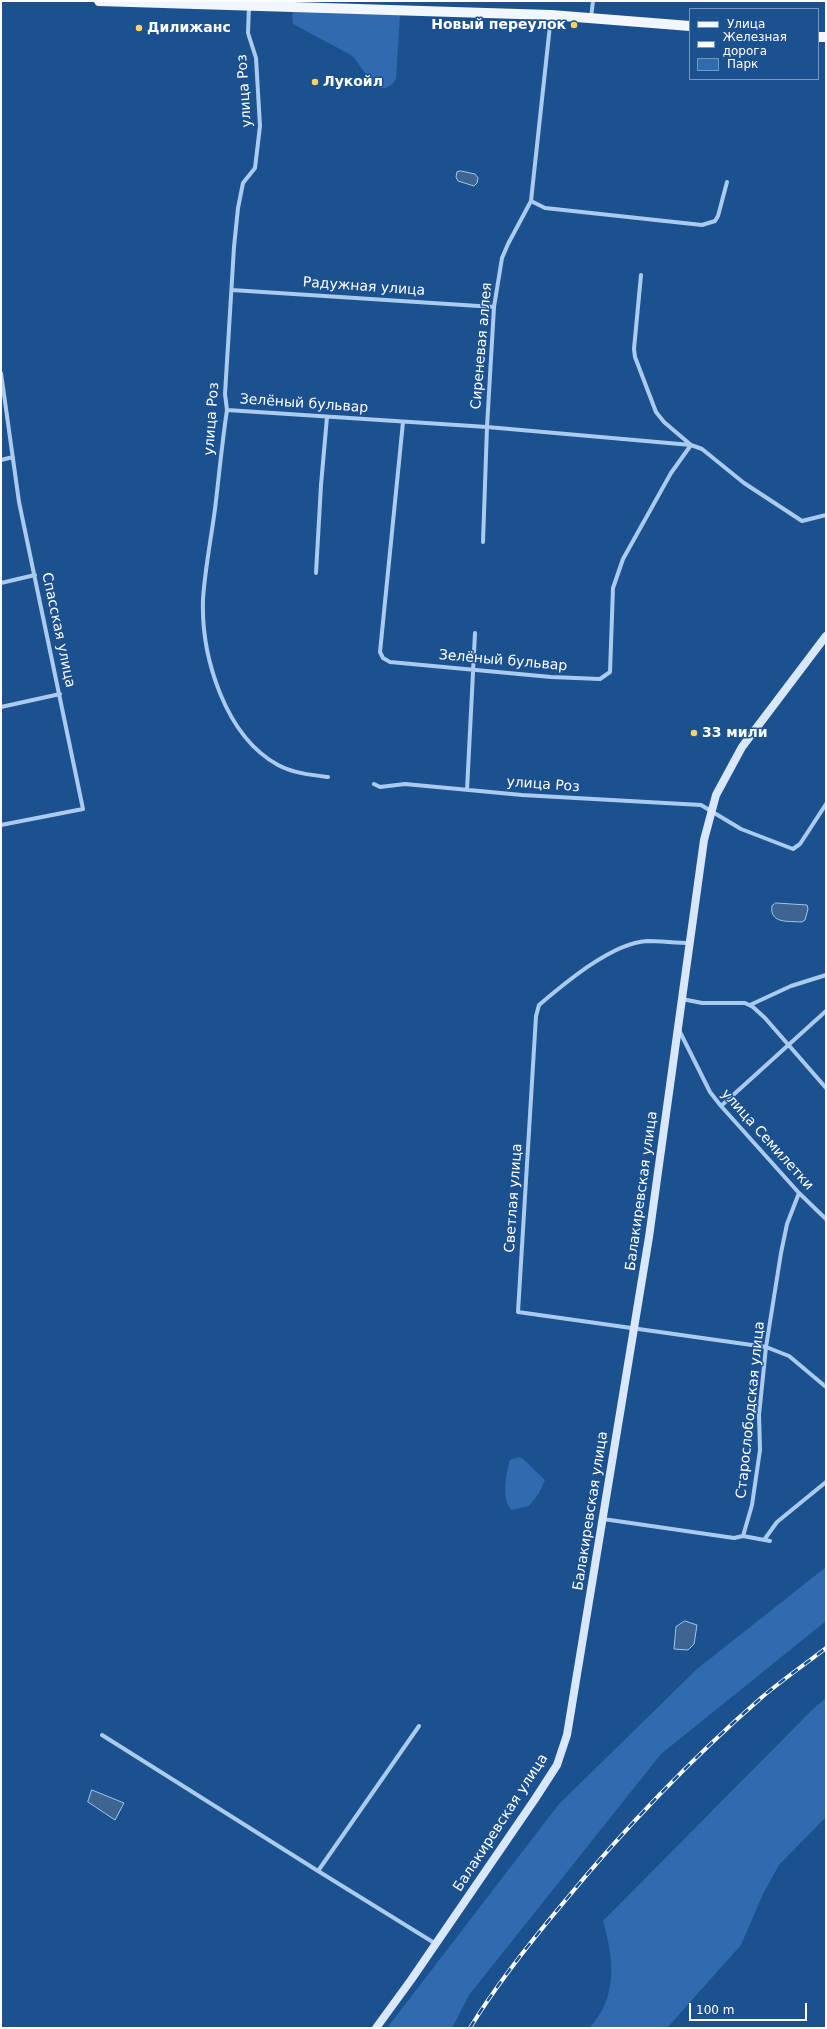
<!DOCTYPE html>
<html>
<head>
<meta charset="utf-8">
<style>
  body { margin:0 }
  #map { position:relative; width:827px; height:2029px; overflow:hidden; background:#1c5190; font-family:"DejaVu Sans",sans-serif }
  canvas { display:block }
  .frame { position:absolute; inset:0; border:2px solid #fff; pointer-events:none }
  .legend { position:absolute; left:689px; top:8px; width:130px; height:72px; box-sizing:border-box; background:#1c5190; border:1px solid #7797bc; margin:0; padding:5px 7px; list-style:none; font-size:12px; color:#fff }
  .legend li { display:flex; align-items:center; gap:8px; height:20px }
  .legend b { width:20px; border:1px solid #7797bc }
  .scale { position:absolute; left:689px; top:2003px; width:118px; height:18px; box-sizing:border-box; border:2px solid #fff; border-top:0; padding-left:5px; font-size:12px; line-height:14px; white-space:nowrap; color:#fff; -webkit-text-stroke:3px #1c5190; paint-order:stroke }
</style>
</head>
<body>
<div id="map">
<canvas width="827" height="2029"></canvas>
<div class="frame"></div>
<ul class="legend">
<li><b style="height:5px;background:#f2f7ff"></b>Улица</li>
<li><b style="height:5px;background:#fff"></b>Железная дорога</li>
<li><b style="height:11px;background:#2f6bae"></b>Парк</li>
</ul>
<div class="scale">100 m</div>
</div>
<script>
const g = document.querySelector('canvas').getContext('2d');
g.lineJoin = 'round';
function paint(path, color) { g.fillStyle = color; g.fill(path, 'evenodd'); }
function stroke(path, color, width, dash) { g.strokeStyle = color; g.lineWidth = width; g.lineCap = dash ? 'butt' : 'round'; g.setLineDash(dash || []); g.stroke(path); }
function label(font, color, halo, rows, align = 'center') {
  g.font = font + ' "DejaVu Sans",sans-serif'; g.lineWidth = 3; g.setLineDash([]); g.textBaseline = 'middle'; g.strokeStyle = halo; g.fillStyle = color; for (const [text, x, y, turn = 0] of rows) {
    g.save(); g.translate(x, y); g.rotate((+turn || 0) * Math.PI / 180); g.textAlign = isNaN(turn) ? turn : align; if (halo) g.strokeText(text, 0, 0); g.fillText(text, 0, 0); g.restore();
  }
}
const green = new Path2D(`
  M293,11L400,15L396,79C378,106 363,65 351,55L293,24L292,17Z
  M519,1457L523,1459L545,1480L539,1493L529,1506L512,1510C501,1501 506,1473 510,1460Z
  M826,1567V1621L661,1754L469,1995L452,2028H387L559,1804L697,1669Z
  M826,1698V1817L779,1865L762,1896L741,1945L667,2028H589C618,1998 614,1959 603,1921L812,1710Z`);
const water = new Path2D(`
  M461,171L475,174L478,178L477,183L474,186L458,181L456,177L457,172Z
  M776,903L807,905L808,909L805,920L802,922C789,921 769,924 772,906Z
  M685,1621L697,1625L694,1644L688,1650L674,1649L676,1627Z
  M92,1790L124,1803L115,1820L88,1802Z`);
const street = new Path2D(`
  M249,6L248,33L256,58L260,126L255,168L243,183L238,208L234,247L225,394L227,410C222,443 219,476 215,509C211,539 205,569 203,599C201,657 225,736 278,765C293,773 311,775 328,777
  M591,18L593,1
  M531,201L545,208L702,225L715,221L718,216L727,182
  M232,290L494,307
  M1,373L19,502L83,809L1,825
  M227,410L487,427L691,445L702,449L744,483L802,521L826,515
  M403,422L380,652L383,658L390,662L551,677L600,679L610,672L613,588L623,559L671,473L691,445L664,422L656,412L635,357L634,349L641,275
  M1,460L13,457
  M483,542L487,427L494,307L502,258L508,244L531,201L551,16
  M316,573L321,485L327,417
  M1,583L35,575
  M1,707L60,694
  M374,784L380,787L405,784L522,795L701,805L741,829L793,849L800,844L826,804
  M467,790L475,633
  M690,943C676,943 661,941 647,941C612,943 565,983 539,1005L536,1016L518,1312L766,1347L789,1356L826,1387
  M682,999L702,1003H745L753,1007L765,1018L826,1088
  M750,1005L791,986L826,975
  M679,1030L710,1092L721,1106L799,1193L826,1219
  M721,1106L826,1011
  M603,1519L734,1538L743,1536L770,1541
  M743,1536L752,1505L760,1450L759,1415L766,1347L781,1253L787,1224L799,1193
  M764,1540L777,1522L826,1482
  M419,1726L318,1871L436,1944
  M102,1735L318,1871`);
const secondary = new Path2D(`
  M376,2028L411,1980L535,1799L557,1765L567,1735L649,1237L704,840L716,795L742,747L826,636`);
const primary = new Path2D(`
  M99,1L551,15L690,26
  M818,37H826`);
const rail = new Path2D(`
  M470,2028C496,1985 532,1940 564,1902C624,1829 690,1760 761,1698C782,1680 804,1665 826,1648`);
const markers = [
  [574,25,4,"#fed068"],
  [139,28,4,"#fed068"],
  [315,82,4,"#fed068"],
  [694,733,4,"#fed068"]
];
const poiNames = [
  ["Новый переулок",566,25,"right"],
  ["Дилижанс",147,28],
  ["Лукойл",323,82],
  ["33 мили",702,733]
];
const streetNames = [
  ["улица Роз",245,91,-94],
  ["Радужная улица",364,287,4],
  ["Сиреневая аллея",482,346,-85],
  ["Зелёный бульвар",304,404,4],
  ["улица Роз",212,419,-86],
  ["Спасская улица",58,630,78],
  ["Зелёный бульвар",503,661,5],
  ["улица Роз",543,785,4],
  ["улица Семилетки",767,1140,48],
  ["Балакиревская улица",642,1191,-82],
  ["Светлая улица",514,1198,-86],
  ["Старослободская улица",751,1410,-84],
  ["Балакиревская улица",591,1511,-81],
  ["Балакиревская улица",501,1823,-57]
];
paint(green, '#2f6bae');
paint(water, '#3e6491');
stroke(water, '#9ec6f0', 1);
stroke(street, '#abcbee', 4);
stroke(secondary, '#d8e7fa', 8);
stroke(primary, '#f2f7ff', 10);
stroke(rail, '#fff', 4);
stroke(rail, '#1c5190', 2.5, [8]);
for (const [x, y, r, color] of markers) { const dot = new Path2D(); dot.arc(x, y, r, 0, 2 * Math.PI); g.fillStyle = color; g.fill(dot); stroke(dot, '#1c5190', 1.5); }
label('bold 14px', '#fff', '#1c5190', poiNames, 'left');
label('14px', '#fff', '#1c5190', streetNames);
</script>
</body>
</html>
